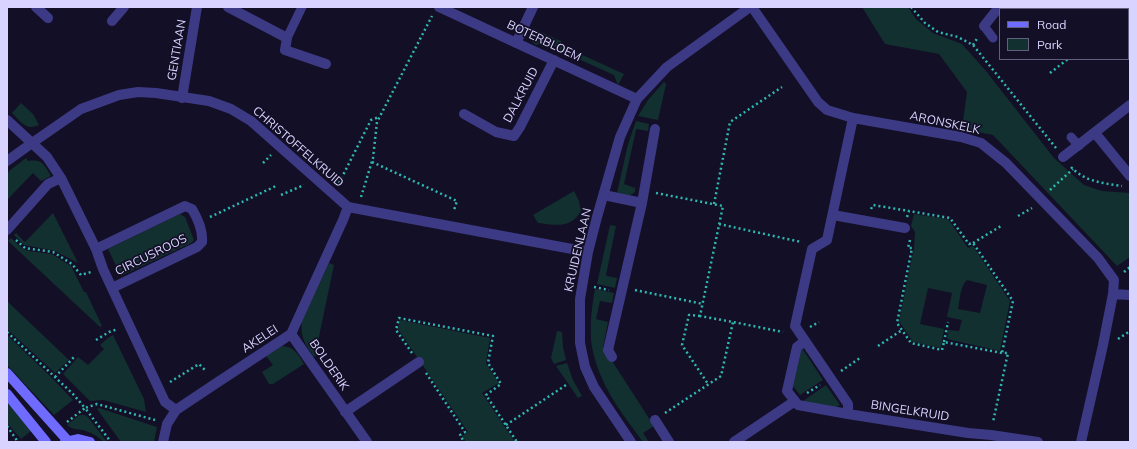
<!DOCTYPE html>
<html>
<head>
<meta charset="utf-8">
<style>
  body { margin:0 }
  #map { position:relative; width:1137px; height:449px; overflow:hidden; background:#130f26; font-family:Mulish,sans-serif }
  canvas { display:block }
  .frame { position:absolute; inset:0; border:8px solid #d9d4ff; pointer-events:none }
  .legend { position:absolute; left:999px; top:8px; width:130px; height:52px; box-sizing:border-box; background:#130f26; border:1px solid #625e7d; margin:0; padding:5px 7px; list-style:none; font-size:12px; color:#d9d4ff }
  .legend li { display:flex; align-items:center; gap:8px; height:20px }
  .legend b { width:20px; border:1px solid #625e7d }
</style>
</head>
<body>
<div id="map">
<canvas width="1137" height="449"></canvas>
<div class="frame"></div>
<ul class="legend">
<li><b style="height:5px;background:#6f6bff"></b>Road</li>
<li><b style="height:11px;background:#12302f"></b>Park</li>
</ul>
</div>
<script>
const g = document.querySelector('canvas').getContext('2d');
g.lineJoin = 'round';
function paint(path, color) { g.fillStyle = color; g.fill(path, 'evenodd'); }
function stroke(path, color, width, dash) { g.strokeStyle = color; g.lineWidth = width; g.lineCap = dash ? 'butt' : 'round'; g.setLineDash(dash || []); g.stroke(path); }
function label(font, color, halo, rows, align = 'center') {
  g.font = font + ' Mulish,sans-serif'; g.lineWidth = 3.5; g.setLineDash([]); g.textBaseline = 'middle'; g.strokeStyle = halo; g.fillStyle = color; for (const [text, x, y, turn = 0] of rows) {
    g.save(); g.translate(x, y); g.rotate((+turn || 0) * Math.PI / 180); g.textAlign = isNaN(turn) ? turn : align; if (halo) g.strokeText(text, 0, 0); g.fillText(text, 0, 0); g.restore();
  }
}
const green = new Path2D(`
  M862,7H908L916,19L933,33L962,44L986,71L1054,158L1084,185L1102,191L1130,193V257L1117,266L993,135L962,129L967,92L939,54L885,44Z
  M532,28L561,41L565,47L624,74L618,85L614,75L543,43L536,45C529,41 530,35 532,28Z
  M664,82L666,84L658,120L638,116L648,100Z
  M21,103L33,114L39,125C26,131 21,122 12,113Z
  M636,121L649,124L648,131L637,129L636,130L624,184L635,188V192L629,196L617,193L628,144Z
  M26,158L28,161C43,159 44,165 51,176L41,181L33,173L7,200V176L9,171Z
  M574,191L579,201L581,211C571,229 555,225 538,223L533,215Z
  M53,213L78,263L55,251L24,245L14,235L16,233L25,242Z
  M180,214L185,217L194,240L191,243L121,276L108,249Z
  M914,214L948,219L968,248L973,246L1010,301L1000,351L947,339L948,330L959,331L962,320L947,317L952,293L928,288L920,324L944,329L941,348L913,342L899,321L914,248L915,232L911,226ZM967,280L987,285L980,313L958,309C960,300 960,286 967,280Z
  M610,225L616,226L606,275L607,276L617,278L615,288L597,284Z
  M11,238L23,249L29,251L52,254L71,266L84,292H86L102,326L100,327L8,241Z
  M329,263L334,265L316,351L318,354L314,357C305,343 300,338 302,321Z
  M595,289L614,293L612,303L600,301L596,319L608,322L603,347L654,426L643,433L649,442H643C624,416 606,394 596,363C594,355 591,346 591,338C590,322 592,306 595,289Z
  M7,301L69,360L55,373L7,329Z
  M400,320L490,338L486,363L499,383L482,393L515,442H466L462,436L468,432L398,329Z
  M557,331L562,332L563,347L566,360L554,364L551,358Z
  M7,335L51,377L73,400L54,415L7,365Z
  M113,335L144,399L146,412L103,400L90,401L63,374L78,357L88,365L104,349L100,345L108,338Z
  M282,346C295,347 298,354 304,364L273,384H269L262,372L273,365L266,356Z
  M802,348L823,380L800,395L793,386Z
  M567,363L573,380L582,396L578,398L556,366Z
  M826,385L840,405L835,408L803,401Z
  M7,402L31,431L21,439L7,423Z
  M99,408L157,427L154,442H121L97,409Z
  M81,415H85L88,417L107,442H104C97,436 91,432 82,430C76,429 71,429 67,425L78,416Z`);
const path = new Path2D(`
  M911,7L925,23L938,32L958,37L973,45L1056,148
  M1103,7L1104,9
  M1113,9L1115,7
  M1128,39L1130,42
  M973,45L978,37
  M1050,73L1068,59
  M372,162L457,201L454,210
  M263,163L271,155
  M1071,167C1085,182 1103,183 1122,186
  M339,183L371,120L379,117
  M1050,190L1073,169
  M656,193L723,206L700,316L733,322L783,332
  M281,195L304,185
  M361,197L373,158L377,122L432,16
  M714,204L730,122L782,87
  M871,209L873,205L909,211
  M1018,216L1032,208
  M210,217L276,186
  M907,217L909,211L950,218L969,244L973,243L1013,301L1002,353
  M719,224L801,242
  M16,240L25,248L53,252L72,264L81,275L91,272
  M910,240L908,248H912L897,323L911,343L942,350L944,342L1002,353H1008L993,422
  M973,243L1001,226
  M1124,272L1130,267
  M594,287L609,290
  M635,290L703,304
  M700,316L689,315L682,345L708,384
  M810,327L819,322
  M7,332L73,394L85,408L97,404L155,420
  M1118,339L1130,331
  M96,340L109,332L118,329
  M944,342L948,322
  M878,346L902,330
  M412,353L396,330L399,318L493,336L488,363L501,384L486,395L517,442
  M841,371L860,358
  M426,373L465,432L460,435L464,442
  M55,377L75,356
  M170,382L199,364L205,370
  M807,393L820,385
  M665,413L721,376L733,322
  M67,422L85,408L111,442
  M506,425L566,385
  M7,426L18,442`);
const service = new Path2D(`
  M984,26L993,38
  M287,38L302,7
  M1071,137L1079,146`);
const minor = new Path2D(`
  M36,7L48,18
  M228,7L287,38L285,50L326,64
  M439,7L637,99
  M752,7L818,102L827,110L853,118L961,137L981,143L1006,163L1098,258L1114,280L1113,294L1103,345L1081,442
  M112,21L124,7
  M984,26L999,7
  M516,43L533,7
  M182,98L197,7
  M464,114L496,132L514,136L520,127L554,60
  M853,118L827,240L812,249L795,326L848,404V414L968,433L991,435L1038,442
  M7,120L47,157L61,178L96,249L103,269L165,402L176,410
  M1095,133L1130,176
  M1063,157L1130,105
  M604,195L642,203
  M833,215L905,228
  M7,230L48,184L61,178
  M96,249L185,206L192,209C198,219 203,230 202,242L197,247L112,288
  M1113,294L1130,295
  M291,334L367,442
  M805,341L797,347L787,391L798,405L848,414
  M612,357L608,350L642,203L655,129
  M345,412L419,362
  M655,420L669,442
  M163,442L167,424L176,410L215,384L291,334L343,220L348,207
  M734,442L795,401`);
const tertiary = new Path2D(`
  M7,161L32,143L81,109L119,95L138,92L156,93L209,101L231,109L251,121L348,207L588,252
  M631,442L594,387L585,367L580,343V299L588,252L597,217L620,137L637,99L667,67L750,7`);
const secondary = new Path2D(`
  M7,373L68,441
  M7,394L46,442
  M65,442L78,439L90,442`);
const streetNames = [
  ["BOTERBLOEM",544,41,25],
  ["GENTIAAN",177,50,-80],
  ["DALKRUID",521,95,-62],
  ["ARONSKELK",945,123,12],
  ["CHRISTOFFELKRUID",298,147,41],
  ["KRUIDENLAAN",578,250,-77],
  ["CIRCUSROOS",151,255,-26],
  ["AKELEI",260,339,-33],
  ["BOLDERIK",329,365,55],
  ["BINGELKRUID",910,411,9]
];
paint(green, '#12302f');
stroke(path, '#2fb8b0', 2.5, [2, 3]);
stroke(service, '#3d3a85', 9);
stroke(minor, '#3d3a85', 10);
stroke(tertiary, '#3d3a85', 10);
stroke(secondary, '#6f6bff', 10);
label('12px', '#d9d4ff', '#130f26', streetNames);
</script>
</body>
</html>
